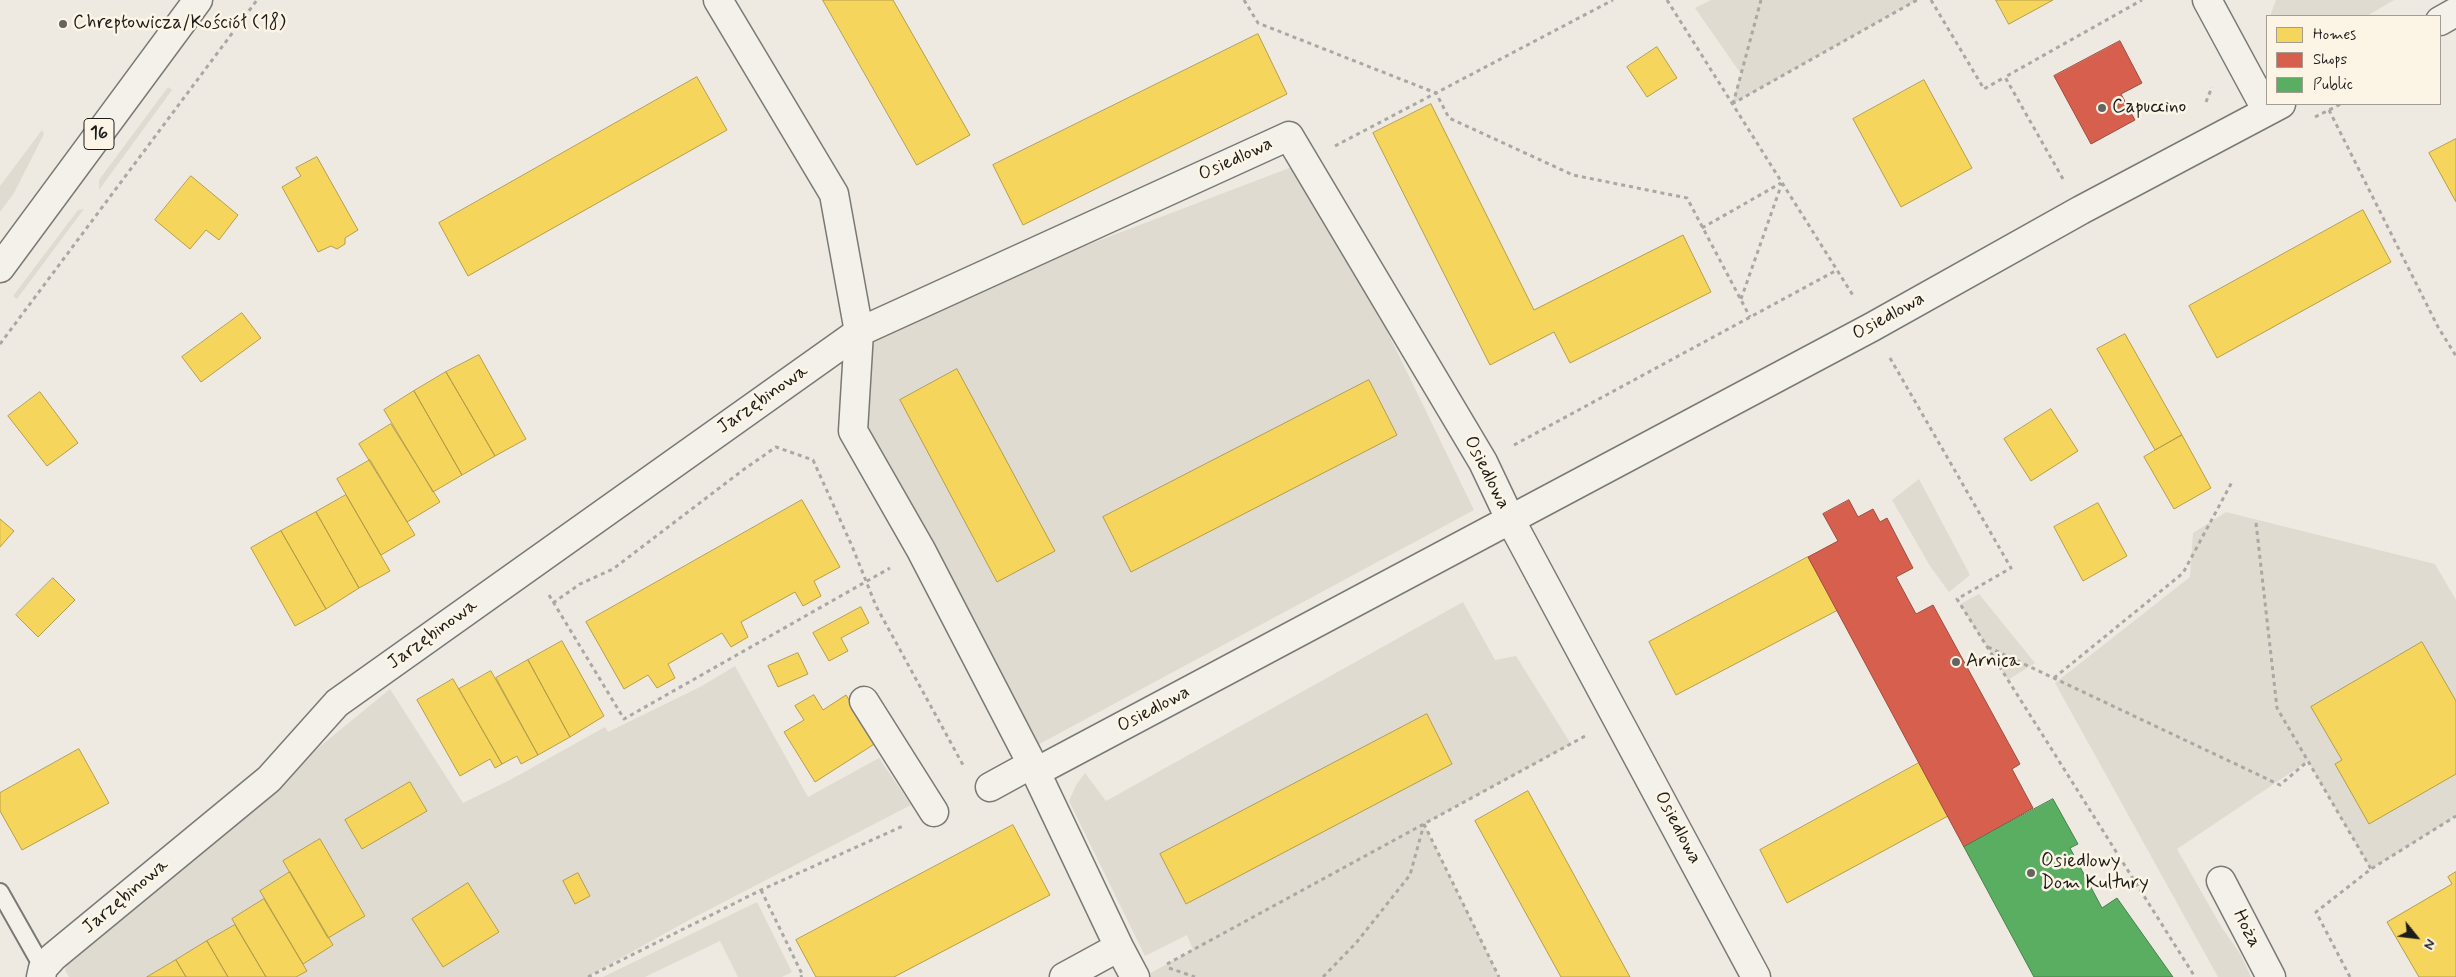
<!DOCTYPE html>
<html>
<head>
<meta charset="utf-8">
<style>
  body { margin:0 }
  #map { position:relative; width:2456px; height:977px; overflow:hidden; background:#eeeae2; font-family:Mynerve,sans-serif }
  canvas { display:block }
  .legend { position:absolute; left:2266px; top:15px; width:175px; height:90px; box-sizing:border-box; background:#fcf5e5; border:1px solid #a29e95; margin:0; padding:6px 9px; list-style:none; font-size:15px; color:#1c1c1c }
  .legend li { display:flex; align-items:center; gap:10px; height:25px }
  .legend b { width:25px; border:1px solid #a29e95 }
  .north { position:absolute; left:2391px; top:912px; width:50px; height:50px; -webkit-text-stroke:4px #fcf5e5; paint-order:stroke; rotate:119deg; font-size:14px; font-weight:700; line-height:20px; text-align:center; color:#1c1c1c }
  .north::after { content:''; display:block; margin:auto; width:18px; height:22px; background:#1c1c1c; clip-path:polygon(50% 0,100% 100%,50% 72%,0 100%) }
</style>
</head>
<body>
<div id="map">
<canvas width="2456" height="977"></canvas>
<ul class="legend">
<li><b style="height:14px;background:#f6d55c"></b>Homes</li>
<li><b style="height:14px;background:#d6604d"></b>Shops</li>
<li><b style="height:14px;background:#5aae61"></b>Public</li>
</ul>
<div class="north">N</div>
</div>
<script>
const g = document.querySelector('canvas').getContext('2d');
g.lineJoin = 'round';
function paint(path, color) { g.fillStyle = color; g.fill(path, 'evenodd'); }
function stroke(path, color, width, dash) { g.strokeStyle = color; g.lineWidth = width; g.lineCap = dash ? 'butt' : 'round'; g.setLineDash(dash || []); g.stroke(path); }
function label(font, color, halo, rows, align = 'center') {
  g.font = font + ' Mynerve,sans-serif'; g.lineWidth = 5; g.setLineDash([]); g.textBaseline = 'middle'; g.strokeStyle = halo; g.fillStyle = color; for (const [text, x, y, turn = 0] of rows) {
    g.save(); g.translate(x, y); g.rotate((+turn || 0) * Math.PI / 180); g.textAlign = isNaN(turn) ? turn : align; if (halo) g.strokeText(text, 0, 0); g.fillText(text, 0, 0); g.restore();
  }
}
const green = new Path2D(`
  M1711,0H1917L1732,104L1741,74L1695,8Z
  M2276,0H2394L2367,16H2270Z
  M168,87L172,90L99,190V180Z
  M42,130L44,134L14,193L0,212V186Z
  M1305,162L1474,510L1032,748L853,431L859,332Z
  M84,209L17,299L13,296L78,210Z
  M1919,479L1970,575L1949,592L1930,566L1892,500Z
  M2226,512L2435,564L2456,600V816L2371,869L2308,761L2177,849L2222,928L2241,955L2251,977H2218L2055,683L2190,577L2193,533Z
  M1979,594L2035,663L2008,680L1960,604Z
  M1463,602L1495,660L1516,656L1571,744L1424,824L1499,977H1143L1193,950L1187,935L1145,956L1069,801L1076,785L1085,773L1106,801Z
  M735,666L808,797L879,758L911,805L689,920L587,977H69L65,970L73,949L390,689L463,803L510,780L605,727L608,732L702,686Z
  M757,902L792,972L782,977H738L720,941L645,977H603Z`);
const homes = new Path2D(`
  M823,0H893L970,135L917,165Z
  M1996,0H2053L2009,24Z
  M1258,34L1287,94L1023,225L993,165Z
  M1657,47L1677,78L1647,97L1627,67Z
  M697,77L727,130L468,276L439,223Z
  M1924,80L1972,168L1901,207L1853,119Z
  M1431,104L1534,310L1683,235L1711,292L1570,363L1554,332L1490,365L1373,133Z
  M2456,139V202L2429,153Z
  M317,157L358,230L345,238V244L337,249L331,246L318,252L282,187L301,176L296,168Z
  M191,176L238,215L219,240L206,230L190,249L155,220Z
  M2363,210L2391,262L2217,358L2189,306Z
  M242,313L261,338L201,382L182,357Z
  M2125,334L2182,435L2155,450L2097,349Z
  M479,355L526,439L495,456L446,372Z
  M957,369L1055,551L997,582L900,400Z
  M446,372L495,456L462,475L414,391Z
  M1369,380L1397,435L1131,572L1103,517Z
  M414,391L462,475L433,492L384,410Z
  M40,392L78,443L47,466L8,416Z
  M2051,409L2078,451L2031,481L2004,439Z
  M391,424L440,502L407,522L359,444Z
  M2182,435L2211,488L2174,509L2144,457Z
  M370,460L415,535L381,555L337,479Z
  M346,495L390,571L359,588L316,512Z
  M802,500L840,567L814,581L821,596L803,606L795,592L741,622L748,637L731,647L722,633L668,664L675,678L657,688L648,675L624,689L586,622Z
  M2098,503L2127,556L2083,581L2054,527Z
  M316,512L359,588L326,609L281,531Z
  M0,519L14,531L0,547Z
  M281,531L326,609L295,626L251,548Z
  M1808,557L1838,610L1676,695L1649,642Z
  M53,578L75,600L38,637L16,615Z
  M861,607L869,623L841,638L848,651L829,661L813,633Z
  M562,641L604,716L570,737L528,660Z
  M2422,642L2456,701V774L2369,824L2335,764L2342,760L2311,707Z
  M798,653L808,674L778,687L768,666Z
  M528,660L570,737L538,755L496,678Z
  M491,671L538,755L521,764L517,756L502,764L459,689Z
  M453,679L502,764L495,768L490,759L460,776L417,700Z
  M814,695L823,710L846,695L876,743L815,782L784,732L804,720L795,706Z
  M1427,714L1452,764L1186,904L1160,854Z
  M79,749L109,803L22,850L0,811V793Z
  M1919,763L1948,816L1787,903L1760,850Z
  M410,782L427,811L362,849L345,820Z
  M1528,791L1630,977H1561L1475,821Z
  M1013,825L1050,895L894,977H816L796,940Z
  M320,839L365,916L328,938L283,861Z
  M290,872L333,945L303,964L260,891Z
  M2456,872V977H2419L2387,922L2452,884L2448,877Z
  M578,873L590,896L575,904L563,881Z
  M468,883L499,932L443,967L412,919Z
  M264,899L307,971L296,977H266L232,919Z
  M235,925L266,977H228L207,941Z
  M207,941L228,977H186L176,960Z
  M176,960L186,977H147Z`);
const shops = new Path2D(`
  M2120,41L2142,83L2121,94L2135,120L2091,144L2054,76Z
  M1849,500L1858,517L1873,509L1880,522L1887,518L1913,568L1896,577L1916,614L1933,605L2020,764L2012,769L2033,808L1964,847L1808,557L1838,541L1823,514Z`);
const public = new Path2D(`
  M2053,799L2078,844L2070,848L2102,908L2117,898L2173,977H2034L1964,847Z`);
const path = new Path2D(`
  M1244,0L1258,23L1436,93L1449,118L1573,175L1687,198L1750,317
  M1667,0L1854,297
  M1931,0L1984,89L2005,77
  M2206,102L2212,87
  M1732,104L1917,0
  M1733,104L1761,0
  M2329,110L2438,327L2456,356
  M2315,117L2341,104
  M1335,146L1613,0
  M2063,179L2005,77L2142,0
  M1702,228L1781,183
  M1741,299L1782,183
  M0,344L257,0
  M1890,358L2011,568L1957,599L2195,977
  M1514,445L1837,270
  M2256,523L2277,708L2371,869
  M549,595L624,719L890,568
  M553,603L580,584L613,569L743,470L776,447L813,460L852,546L876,606L963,765
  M1988,647L2280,785L2308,761
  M2054,678L2183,573L2232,482
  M1424,824L1499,977
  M761,890L803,976L800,977
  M1167,964L1587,735
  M1169,968L1195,977
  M588,977L761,890L903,826
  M1323,977L1356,943L1410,875L1424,824
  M2350,977L2316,912L2371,869L2456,816`);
const lane = new Path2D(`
  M0,892L43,968`);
const street = new Path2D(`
  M718,0L834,194L859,332L853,431L921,550L1032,764L1119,947L1064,977
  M2207,0L2267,111
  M2440,21L2456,12
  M864,701L934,812
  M1036,772L1872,327L2081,210L2281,104
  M990,787L1032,764
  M2221,881L2271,977
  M1119,947L1135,977
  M41,977L43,968L53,957L269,779L337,703L859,332L1289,136L1483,462L1511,521L1756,977`);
const primary = new Path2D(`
  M0,268L198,0`);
const markers = [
  [63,24,5,"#666461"],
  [2102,108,5,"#666461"],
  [1956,662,5,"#666461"],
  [2031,873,5,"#666461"]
];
const shields = [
  [99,134,30]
];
const shieldNames = [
  ["16",99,134]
];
const poiNames = [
  ["Chreptowicza/Kościół (18)",73,24],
  ["Capuccino",2112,108],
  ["Arnica",1966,662],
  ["Osiedlowy",2041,862],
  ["Dom Kultury",2041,884]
];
const streetNames = [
  ["Osiedlowa",1236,160,-25],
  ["Osiedlowa",1889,317,-29],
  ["Jarzębinowa",763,400,-35],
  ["Osiedlowa",1486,473,63],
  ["Jarzębinowa",433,635,-36],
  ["Osiedlowa",1154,710,-28],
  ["Osiedlowa",1677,828,62],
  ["Jarzębinowa",126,897,-40],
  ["Hoża",2246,929,63]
];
paint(green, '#dfdbd0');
paint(homes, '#f6d55c');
stroke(homes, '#b59e49', 1);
paint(shops, '#d6604d');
stroke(shops, '#9e4c3e', 1);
paint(public, '#5aae61');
stroke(public, '#47824c', 1);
stroke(lane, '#7a7975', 20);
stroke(street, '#7a7975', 31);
stroke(primary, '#7a7975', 31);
stroke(path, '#aaa8a4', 3, [4, 4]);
stroke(lane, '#f4f1ea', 16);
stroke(street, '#f4f1ea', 28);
stroke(primary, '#f4f1ea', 28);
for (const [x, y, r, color] of markers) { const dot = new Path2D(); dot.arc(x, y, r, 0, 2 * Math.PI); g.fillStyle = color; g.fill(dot); stroke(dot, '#fcf5e5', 2); }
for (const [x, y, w] of shields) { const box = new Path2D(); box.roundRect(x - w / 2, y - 15.5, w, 31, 4); g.fillStyle = '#fcf5e5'; g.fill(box); stroke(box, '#1c1c1c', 1); }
label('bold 18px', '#1c1c1c', null, shieldNames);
label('19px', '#1c1c1c', '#fcf5e5', poiNames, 'left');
label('19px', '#1c1c1c', '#fcf5e5', streetNames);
</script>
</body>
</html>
